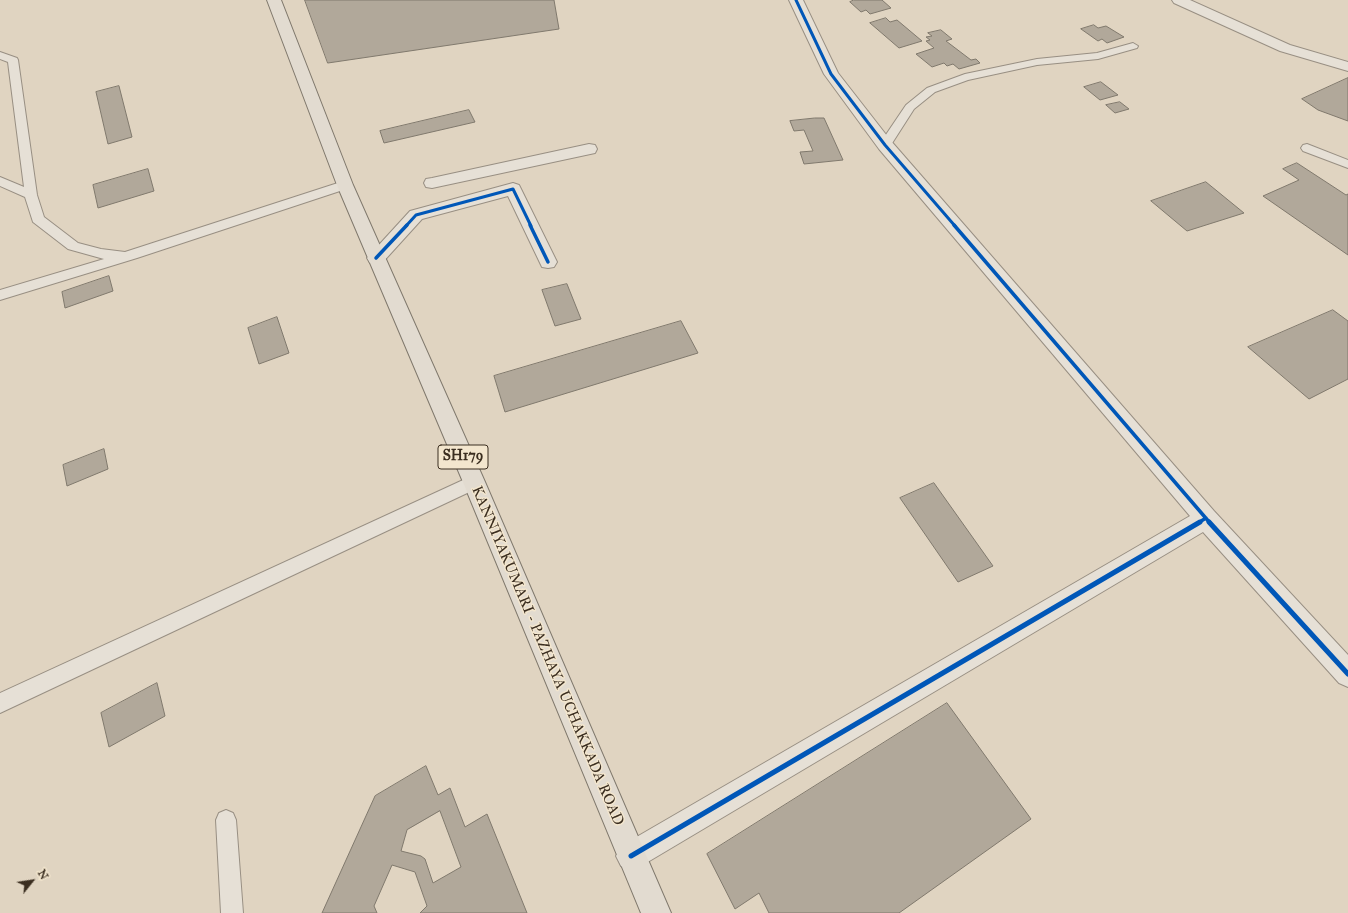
<!DOCTYPE html>
<html>
<head>
<meta charset="utf-8">
<style>
  body { margin:0 }
  #map { position:relative; width:1348px; height:913px; overflow:hidden; background:#e0d4c1; font-family:"IM FELL Great Primer",serif }
  canvas { display:block }
  .north { position:absolute; left:12px; top:861px; width:40px; height:40px; -webkit-text-stroke:3px #f3e6ce; paint-order:stroke; rotate:60deg; font-size:11px; font-weight:700; line-height:16px; text-align:center; color:#3b2e20 }
  .north::after { content:''; display:block; margin:auto; width:14px; height:18px; background:#3b2e20; clip-path:polygon(50% 0,100% 100%,50% 72%,0 100%) }
</style>
</head>
<body>
<div id="map">
<canvas width="1348" height="913"></canvas>
<div class="north">N</div>
</div>
<script>
const g = document.querySelector('canvas').getContext('2d');
g.lineJoin = 'round';
function paint(path, color) { g.fillStyle = color; g.fill(path, 'evenodd'); }
function stroke(path, color, width, dash) { g.strokeStyle = color; g.lineWidth = width; g.lineCap = dash ? 'butt' : 'round'; g.setLineDash(dash || []); g.stroke(path); }
function label(font, color, halo, rows, align = 'center') {
  g.font = font + ' "IM FELL Great Primer",serif'; g.lineWidth = 3; g.setLineDash([]); g.textBaseline = 'middle'; g.strokeStyle = halo; g.fillStyle = color; for (const [text, x, y, turn = 0] of rows) {
    g.save(); g.translate(x, y); g.rotate((+turn || 0) * Math.PI / 180); g.textAlign = isNaN(turn) ? turn : align; if (halo) g.strokeText(text, 0, 0); g.fillText(text, 0, 0); g.restore();
  }
}
const building = new Path2D(`
  M305,0H554L559,29L328,63Z
  M854,0H882L891,8L870,14L866,10L861,12L850,2Z
  M886,18L890,22L897,20L922,41L899,48L870,23Z
  M1094,25L1098,28L1106,26L1124,37L1107,43L1102,39L1098,41L1081,29Z
  M941,30L952,39L946,41L971,60L976,59L980,63L959,69L953,64L947,66L944,63L932,67L916,54L934,48L926,41L930,40L926,37L932,36L928,33Z
  M1348,78V121L1318,110L1302,99Z
  M1101,82L1118,95L1100,100L1084,87Z
  M119,86L132,137L108,144L96,92Z
  M1120,102L1129,109L1115,113L1106,105Z
  M469,110L475,122L384,143L380,131Z
  M815,118H824L843,160L804,164L800,152L813,151L804,130L794,131L790,121Z
  M1297,163L1346,195L1348,194V255L1263,196L1299,180L1283,169Z
  M148,169L154,191L98,208L93,185Z
  M1206,182L1244,213L1187,231L1151,201Z
  M109,276L113,291L65,308L62,292Z
  M567,284L581,319L555,326L542,290Z
  M1333,310L1348,321V379L1309,399L1248,347Z
  M277,317L289,353L259,364L248,328Z
  M681,321L698,353L505,412L494,376Z
  M104,449L108,469L67,486L63,465Z
  M934,483L993,566L958,582L900,498Z
  M157,683L165,716L109,747L101,713Z
  M947,703L1031,819L899,913H769L759,893L735,909L707,854Z
  M426,766L438,795L450,788L465,827L487,814L527,913H420L427,906L415,872L392,865L374,906L377,913H322L375,796ZM440,811L461,867L433,883L425,859L421,856L401,851L407,830Z`);
const service = new Path2D(`
  M1133,43L1138,46L1137,48L1098,59L1037,65L968,80L935,92L914,109L889,148H881L879,145L906,105L927,88L965,74L1037,59L1097,53Z
  M0,52L17,58L18,60L37,195L44,217L78,243L101,249L125,252L341,182H349L351,185L349,188L137,258L0,300V290L104,259L68,249L33,222L25,197L0,186V177L24,187L8,62L0,59Z
  M1307,144L1348,160V168L1303,151L1301,148L1303,145Z
  M474,475L480,477L482,482L480,487L0,713V693Z
  M226,810L233,813L236,820L243,913H221L216,820L219,813Z`);
const minor = new Path2D(`
  M789,0H803L838,73L891,141L1214,511L1348,655V687L1339,683L1203,532L641,866L631,871L621,866L616,856L621,846L1190,516L879,149L824,74Z
  M1172,0H1190L1290,45L1348,62V71L1280,51L1174,3Z
  M589,144L595,145L597,149L595,153L432,188L426,187L424,183L426,179L432,178Z
  M513,183L519,185L521,189L557,262L554,267L548,268L542,267L508,196L422,219L382,263L376,264L370,263L367,258L410,211Z`);
const primary = new Path2D(`
  M267,0H281L353,185L485,482L671,913H641L463,482L337,185Z`);
const cyclewayFar2 = new Path2D(`
  M796,0L831,74L885,145L955,226
  M406,226L416,215L513,189L531,226`);
const cyclewayFar1 = new Path2D(`
  M530,225L548,262
  M954,225L1210,523
  M376,258L407,225
  M1198,523L1206,518`);
const cycleway = new Path2D(`
  M1209,522L1348,674
  M631,856L1200,522`);
const shields = [
  [463,457,50]
];
const shieldNames = [
  ["SH179",463,457]
];
const streetNames = [
  ["KANNIYAKUMARI - PAZHAYA UCHAKKADA ROAD",547,656,67]
];
paint(building, '#b1a89a');
stroke(building, '#80796d', 1);
stroke(service, '#988f83', 2);
stroke(minor, '#988f83', 2);
stroke(primary, '#80796d', 2);
paint(service, '#e6e0d6');
paint(minor, '#e6e0d6');
paint(primary, '#e2dbd0');
stroke(cyclewayFar2, '#0057b8', 3);
stroke(cyclewayFar1, '#0057b8', 3.5);
stroke(cycleway, '#0057b8', 5);
for (const [x, y, w] of shields) { const box = new Path2D(); box.roundRect(x - w / 2, y - 12, w, 24, 3); g.fillStyle = '#f3e6ce'; g.fill(box); stroke(box, '#3b2e20', 1); }
label('bold 14px', '#3b2e20', null, shieldNames);
label('15px', '#3b2e20', '#f3e6ce', streetNames);
</script>
</body>
</html>
